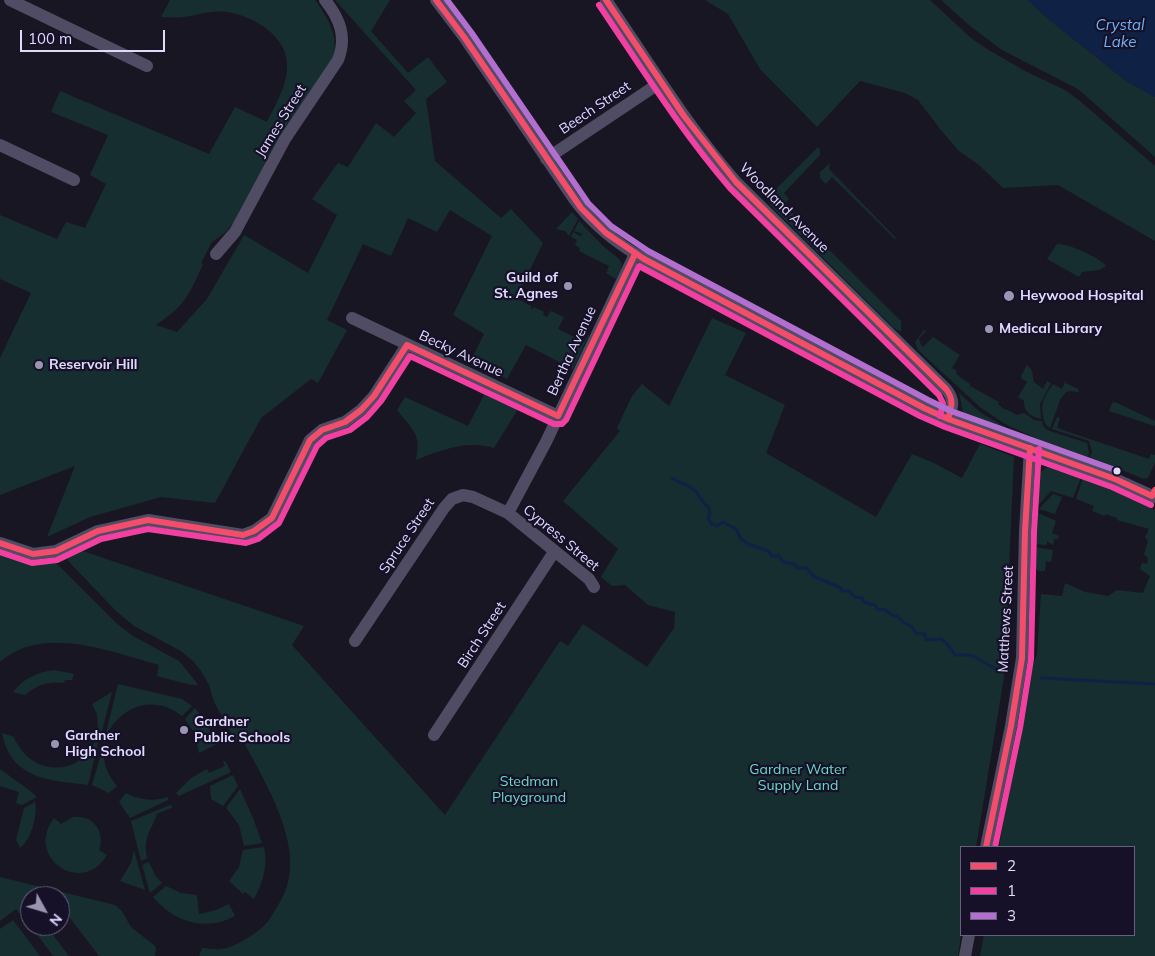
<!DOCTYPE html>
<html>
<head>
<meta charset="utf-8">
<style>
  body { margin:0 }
  #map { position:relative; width:1155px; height:956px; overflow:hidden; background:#191623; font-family:Mulish,sans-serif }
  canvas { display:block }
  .legend { position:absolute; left:960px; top:846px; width:175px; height:90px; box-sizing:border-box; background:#161128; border:1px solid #67617d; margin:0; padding:6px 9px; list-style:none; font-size:15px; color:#e0dafd }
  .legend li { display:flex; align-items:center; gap:10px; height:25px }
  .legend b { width:25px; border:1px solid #67617d }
  .north { position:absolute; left:20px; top:886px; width:50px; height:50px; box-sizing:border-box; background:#161128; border:1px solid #67617d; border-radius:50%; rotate:129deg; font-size:14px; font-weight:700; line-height:20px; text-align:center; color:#e0dafd }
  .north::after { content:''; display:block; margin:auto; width:18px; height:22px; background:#9a95b1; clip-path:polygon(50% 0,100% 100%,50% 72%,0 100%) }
  .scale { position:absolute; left:20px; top:30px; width:145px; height:22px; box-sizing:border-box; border:2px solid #e0dafd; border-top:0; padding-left:6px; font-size:15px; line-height:18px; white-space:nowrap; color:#e0dafd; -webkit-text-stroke:4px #161128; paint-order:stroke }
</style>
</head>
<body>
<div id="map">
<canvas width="1155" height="956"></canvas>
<ul class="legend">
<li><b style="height:6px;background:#f44d6c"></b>2</li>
<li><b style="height:6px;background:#f240a1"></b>1</li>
<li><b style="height:6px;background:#b36fd0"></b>3</li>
</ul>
<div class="north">N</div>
<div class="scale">100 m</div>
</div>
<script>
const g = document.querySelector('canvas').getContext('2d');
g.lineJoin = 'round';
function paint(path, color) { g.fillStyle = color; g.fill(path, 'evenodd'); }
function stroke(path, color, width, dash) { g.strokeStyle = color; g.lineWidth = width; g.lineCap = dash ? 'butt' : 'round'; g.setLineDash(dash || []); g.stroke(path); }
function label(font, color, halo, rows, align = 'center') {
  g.font = font + ' Mulish,sans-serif'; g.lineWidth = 4.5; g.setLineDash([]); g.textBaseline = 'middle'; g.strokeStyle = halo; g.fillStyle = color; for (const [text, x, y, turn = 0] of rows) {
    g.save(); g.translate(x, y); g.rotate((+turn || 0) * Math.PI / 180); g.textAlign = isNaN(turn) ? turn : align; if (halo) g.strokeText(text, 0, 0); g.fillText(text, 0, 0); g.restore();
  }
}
const green = new Path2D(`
  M170,0H315C329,19 339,37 333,61L281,138L233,223L226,232L212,242L201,263L203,264C189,296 184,306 156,325L177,332L207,299L244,235L308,273L337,215L312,199L338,163L348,167L376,123L394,137L416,113L404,101L416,90L335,0H390L371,31L408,73L428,57L447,82L426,99L435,161L501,218L511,209L543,243L516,298L531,306V308L533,309L534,307L544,312L543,315L547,317L551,311L564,317L558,329L584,342L588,335H589L573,369L526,345L507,379L470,362L484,334L453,315L492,236L450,210L437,232L408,218L391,256L363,244L327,320L347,330L318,383L311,379L261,418L215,503L161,497L90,517L47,537L75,466L0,495V358L31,293L0,279V215L57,239L66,222L85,228L106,184L90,175L108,135L51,112L60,91L209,154L235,107L267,122C275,105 286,88 287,69C290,37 253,15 226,12C211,10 198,15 184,17C177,18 169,17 161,17Z
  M705,0H930L971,38L987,49L1025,71L1065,90L1080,101L1155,166V241L1058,185L1003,188L979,165L959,151L940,129L918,100L905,93L860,81L817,127L760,69L728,14Z
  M941,0H1028L1046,17L1125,80L1155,97V157L1078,89L1002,50L970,26Z
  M818,147L820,150V155L784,193L789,199L784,205L901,321V332L894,328L770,205L772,193Z
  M830,163L829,169L896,238L895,239L832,177L826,184L820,178V172Z
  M572,212L578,219L569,236L565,231L556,229Z
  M579,221L603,246L619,259L622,264L620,272L616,279L606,273L609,266L579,251L580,248L575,245L577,240L571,237L573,232L580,236L583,234L574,231Z
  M1057,244C1067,243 1101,258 1106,266L1099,270L1082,272L1079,277L1047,259Z
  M712,318L746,333L725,375L785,405L766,453L876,517L912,454L936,464L962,478L980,444L1014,457L1004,677L976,847H961V935L958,956H199L202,948C208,948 214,950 221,949C235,948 261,931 269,920C276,909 283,898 287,886C302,841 263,778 242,739L236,742L214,702L209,685L201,671L193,661L181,651L134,626L116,611L71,564L68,560L69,552L74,548L304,626L292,645L445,815L560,641L568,646L583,624L647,667L674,628L675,612L648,605L625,585L612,586L601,577L618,549L563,501L620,431L617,428L632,396L642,384L669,406Z
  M924,330L926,331L919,338L920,343L923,347L933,337L960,355L952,368L957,371L956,374L970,384V386L999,402L998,404L1005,410L1006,409L1017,415L1024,413L1034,420L1042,421L1043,426L1047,430L1087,443L1089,453L1088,457L1040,440L1005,424L981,408L918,350L915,342Z
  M1027,365C1034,370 1032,376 1034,382L1043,389L1047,381L1051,383L1040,404L1041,419C1032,417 1023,412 1024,401L1018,397L1027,382L1022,379L1021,376Z
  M1066,380V383L1078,389L1079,392L1070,391L1066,392L1060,400L1050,428C1043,425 1041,410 1043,402C1044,396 1050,389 1053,384L1062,389Z
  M487,389L521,404L494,448C468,440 440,450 416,460C422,433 412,430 397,410L405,397L468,426Z
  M959,393L981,413L1016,433L969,420L963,412Z
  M1115,402L1155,421V426L1109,411L1112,403Z
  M1057,417L1060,418L1057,428L1149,459L1151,454L1155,455V463L1148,478L1144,479L1090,457L1092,452L1089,441L1052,429Z
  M1048,467L1054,468L1081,477L1073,498L1051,491L1036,508C1036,494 1032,474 1048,467Z
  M1083,478L1114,490L1155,510V956H980L984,935H1134V847H999L1031,670L1037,654L1041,594L1062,596L1065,583L1085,592L1108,596L1117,590L1143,593L1150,576L1140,569L1142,563L1147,564L1148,558L1144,554L1148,541L1145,537L1149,529L1117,520V518L1106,514L1105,516L1092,511L1094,506L1076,499Z
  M1053,494L1062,497L1055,514L1039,509Z
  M1036,512L1056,521L1052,533L1059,536L1058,539H1054L1053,545L1047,541V545L1035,544Z
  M1035,547L1053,550L1051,562L1046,561L1045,571H1039L1034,568Z
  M0,553C17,561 34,565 52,559L115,622L133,636L179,661L197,683V685C191,686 166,678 157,676L159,665C111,652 43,624 0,662Z
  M54,670L74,674L72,680H65L64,683C49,681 36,685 25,695L13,692C23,679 37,672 54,670Z
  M118,684L182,699L192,706L182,716C155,695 123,704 107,734L106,733Z
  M112,692L102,731H98L97,714L92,704Z
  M195,708L204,719L217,744L199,753L195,734L185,719Z
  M2,733L14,737C29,775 78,779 95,741L98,743L88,785C50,780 11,780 2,733Z
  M104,744C102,760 106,773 117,786L109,793L92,785Z
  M223,761H225L231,772L179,796L176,793L191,778L207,769L209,773L225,766Z
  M0,769L29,790L37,797L22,805L16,803L19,792L0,786Z
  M233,775L238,786L223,806L211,799L210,786Z
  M240,789L253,818L262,843L244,846L239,825L226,808Z
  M126,793C139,800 153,802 168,797V800L130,818L119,802Z
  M35,802C38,815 31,840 20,848L16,840L24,808Z
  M170,805L173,807L157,814C151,832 143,835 147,858L141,861L131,821Z
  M73,817C93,814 106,832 99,850L107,855C82,897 24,857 54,818L61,824Z
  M264,847C268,866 263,882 254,899L245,892L243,894L229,881L239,867L243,850Z
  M134,850L145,890L120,881L131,863Z
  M149,862L155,875L162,883L150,893L142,865Z
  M0,877L115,905L122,911L131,927L155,946L156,949L155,956H99L60,905V896H30V925L16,909L0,921Z
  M166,886L181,893L197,895L199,914L216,910L229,904L235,916C205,932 174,922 153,897Z
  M13,920L40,956H0V929Z
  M31,926H46L69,956H53Z`);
const water = new Path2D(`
  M1028,0H1155V97L1125,80L1046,17Z`);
const stream = new Path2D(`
  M672,478C679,483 688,485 693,489C699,493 701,502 709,508L710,514L708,518L711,523L717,526L723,522L736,529L741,539L748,544L768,551L772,556H779L783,562L794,564L797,568H807L813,576L841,588L842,591H849L855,597L862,598L864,602L875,605L878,610L884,609L894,616H897L903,622L911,626L916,633L925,634L926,640L941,639L947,644L955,655H971L996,669L1006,671
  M1041,678L1155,684`);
const minor = new Path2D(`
  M10,0L147,66
  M436,0L464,37L574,199C593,225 616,243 644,259L924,408L948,419L1115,479L1155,497
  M606,0C648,62 687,126 736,182L946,389C955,400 953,406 948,419
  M0,145L74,180
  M546,159L661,82
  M216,254L235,232L285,139L338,60C347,37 340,19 325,0
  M352,318L558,416
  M508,513L546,442L635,254
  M0,543L33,554L56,551L98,531L148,520L243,535L254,531L272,518L310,440L322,430L345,422L361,410L374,396L407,345
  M355,641L444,508L452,499L463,495L473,497L508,513L589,579L594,587
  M434,735L554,552
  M986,847L1011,726L1022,658L1025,531L1030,448
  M965,956L969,935`);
const bus1 = new Path2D(`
  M436,0L464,37L581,208L606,233L644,259L924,408L948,419L1115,479L1152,496L1155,490
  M606,0L684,116L736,182L946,389C954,399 952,407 948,419
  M0,543L33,554L56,551L98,531L148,520L243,535L254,531L272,518L310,440L322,430L345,422L361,410L374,396L407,345L558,416L635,254
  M986,847L1011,726L1022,658L1025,531L1030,448`);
const bus2 = new Path2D(`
  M599,5C641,67 681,131 730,188L939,395L943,403L940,416
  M0,552L32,563L57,560L101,539L148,529L246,543L258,539L279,523L317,446L326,438L350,430L367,417L381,401L410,356L554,424H562L566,420L639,266L920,416L945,427L1112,487L1151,505
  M995,847L1020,728L1031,659L1034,531L1039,449`);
const bus3 = new Path2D(`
  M447,0L471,32L588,203L611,226L648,251L928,400L951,411L1118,471`);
const markers = [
  [568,286,5,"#9a95b1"],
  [1009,296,6,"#9a95b1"],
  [989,329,5,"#9a95b1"],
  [39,365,5,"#9a95b1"],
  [1117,471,4.5,"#e0dafd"],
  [184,730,5,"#9a95b1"],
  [55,744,5,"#9a95b1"]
];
const streetNames = [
  ["Beech Street",595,108,-34],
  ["James Street",281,121,-58],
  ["Woodland Avenue",784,208,45],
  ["Bertha Avenue",572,351,-65],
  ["Becky Avenue",461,354,25],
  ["Spruce Street",407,536,-56],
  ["Cypress Street",561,538,40],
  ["Matthews Street",1006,619,-87],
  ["Birch Street",482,635,-57]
];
const poiNames = [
  ["Guild of",558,278,"right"],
  ["St. Agnes",558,294,"right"],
  ["Heywood Hospital",1020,296],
  ["Medical Library",999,329],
  ["Reservoir Hill",49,365],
  ["Gardner",194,722],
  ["Public Schools",194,738],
  ["Gardner",65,736],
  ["High School",65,752]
];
const parkNames = [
  ["Gardner Water",798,770],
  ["Supply Land",798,786],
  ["Stedman",529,782],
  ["Playground",529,798]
];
const waterNames = [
  ["Crystal",1120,25],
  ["Lake",1120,42]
];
paint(green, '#162e30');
paint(water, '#102146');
stroke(stream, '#102146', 3);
stroke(minor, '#4f4c63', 12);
stroke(bus1, '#f44d6c', 6);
stroke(bus2, '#f240a1', 6);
stroke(bus3, '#b36fd0', 6);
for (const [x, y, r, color] of markers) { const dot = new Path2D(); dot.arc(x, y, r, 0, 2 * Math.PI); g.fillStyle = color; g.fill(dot); stroke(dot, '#161128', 2); }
label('14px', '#e0dafd', '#161128', streetNames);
label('bold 14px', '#e0dafd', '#161128', poiNames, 'left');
label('14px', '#69dbc3', '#161128', parkNames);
label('italic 15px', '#6eb2f8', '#161128', waterNames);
</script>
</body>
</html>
